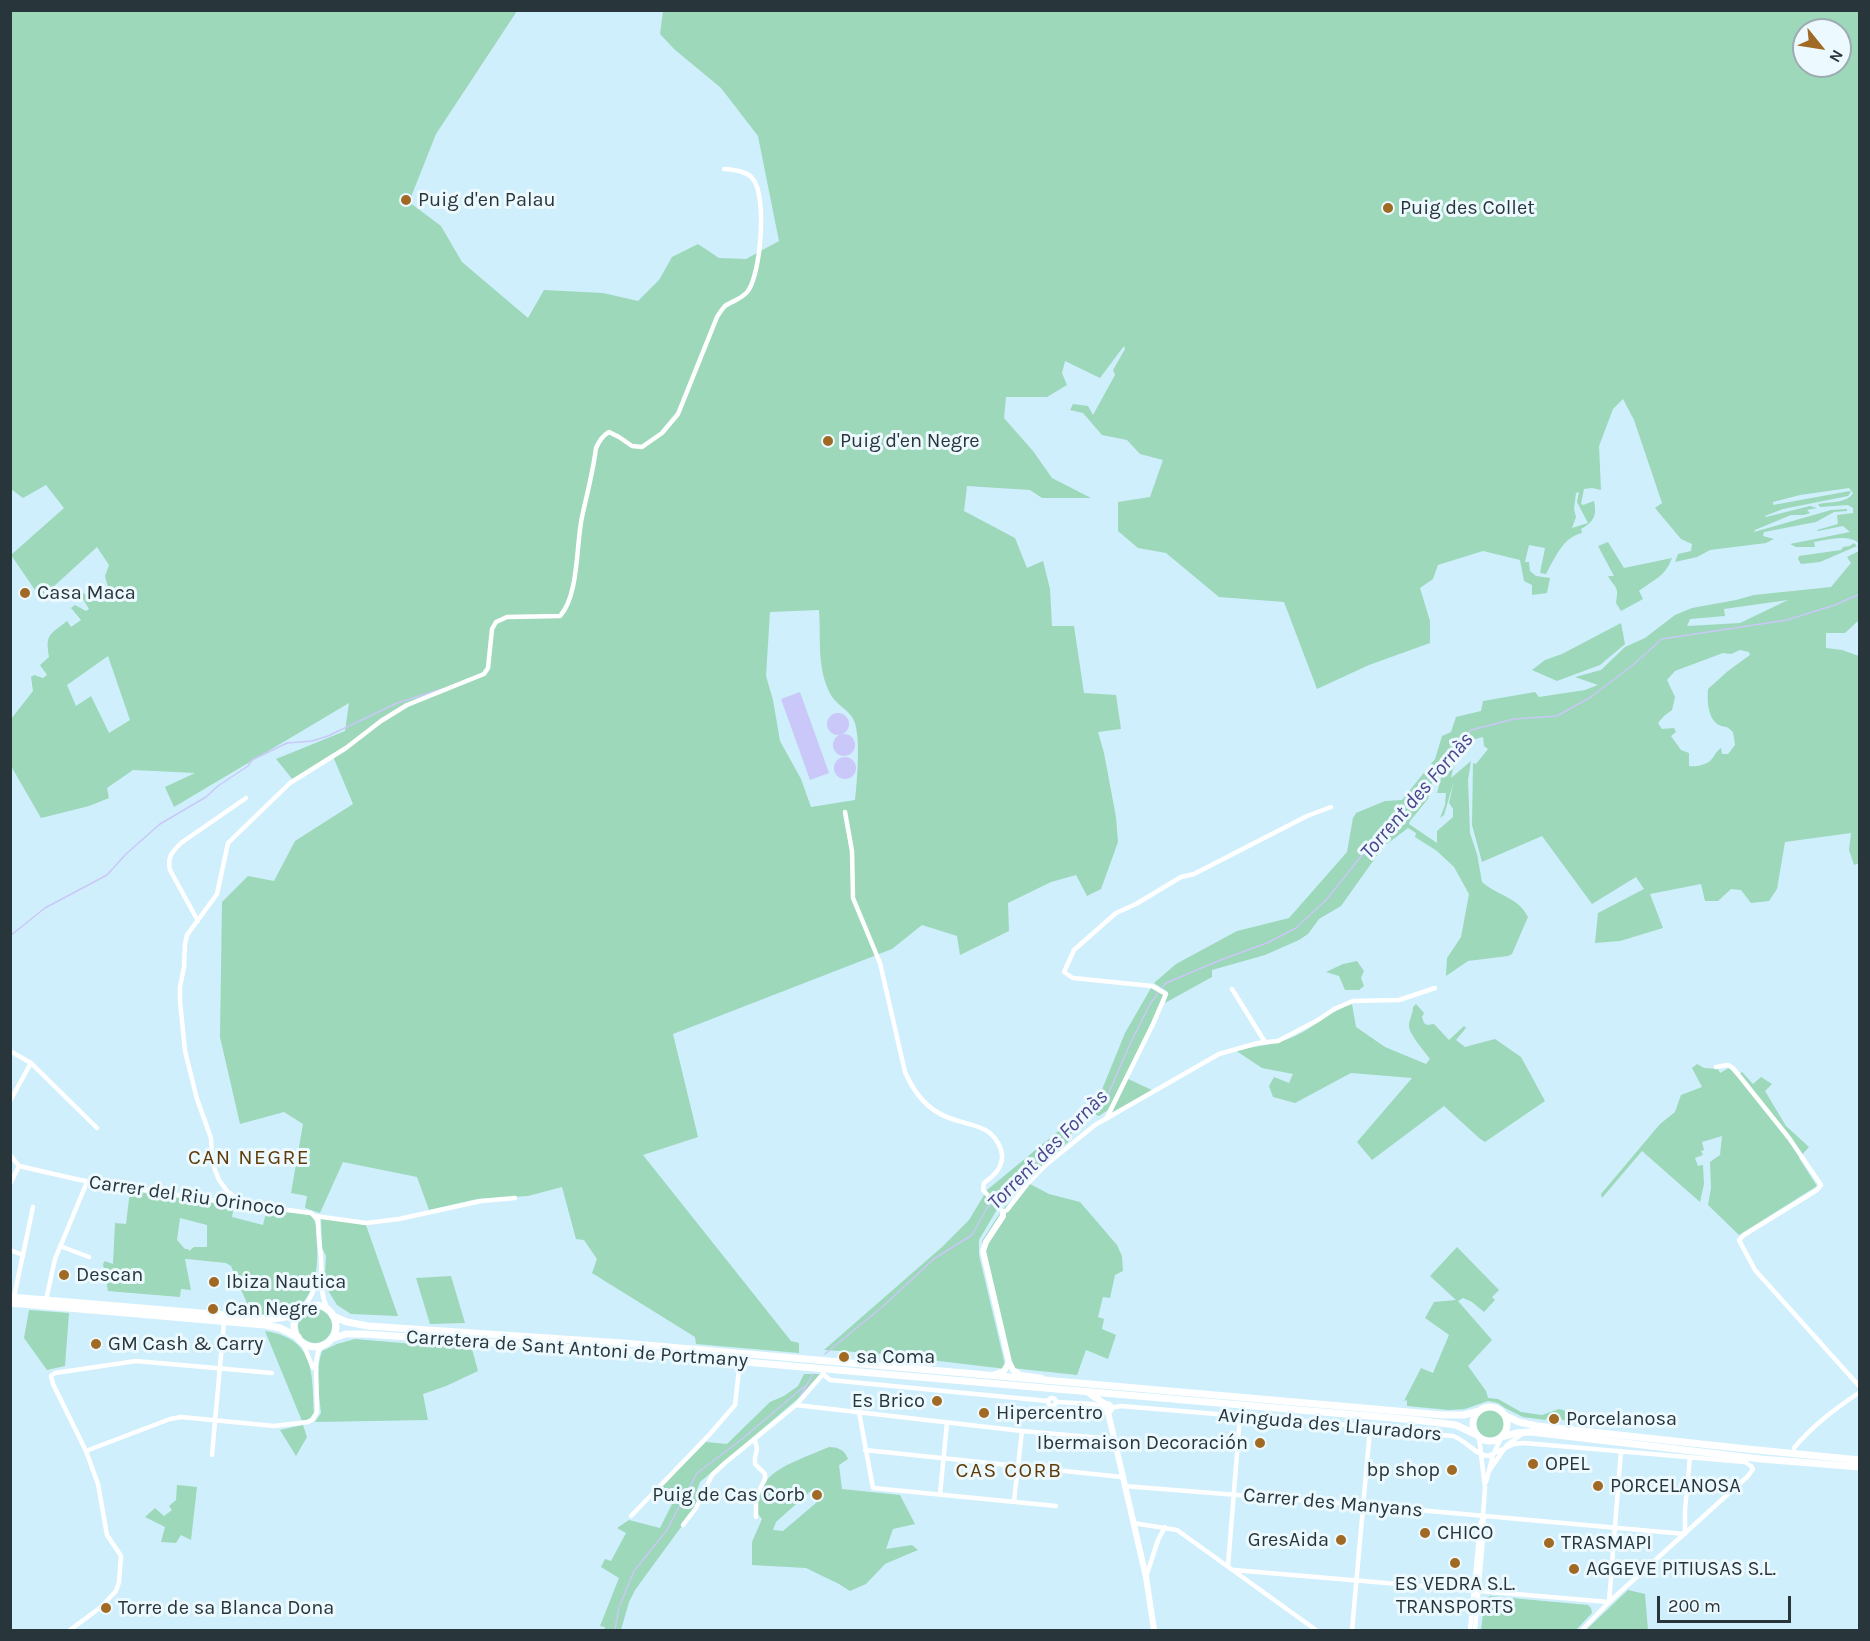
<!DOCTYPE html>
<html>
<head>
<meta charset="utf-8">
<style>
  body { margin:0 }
  #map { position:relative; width:1870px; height:1641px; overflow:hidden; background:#cfeffc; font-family:Karla,sans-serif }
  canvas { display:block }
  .frame { position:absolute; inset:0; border:12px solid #28353a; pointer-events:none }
  .north { position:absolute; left:1792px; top:18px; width:60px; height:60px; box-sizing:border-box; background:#ecf9fe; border:2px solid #9eabb0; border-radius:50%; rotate:120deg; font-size:16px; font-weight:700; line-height:24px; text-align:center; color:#28353a }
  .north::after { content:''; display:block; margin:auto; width:21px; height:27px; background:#a06924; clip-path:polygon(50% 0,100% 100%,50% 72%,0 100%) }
  .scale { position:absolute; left:1657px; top:1596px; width:134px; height:27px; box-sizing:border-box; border:3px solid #28353a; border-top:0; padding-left:8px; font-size:18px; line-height:21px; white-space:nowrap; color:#28353a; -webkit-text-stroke:4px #ecf9fe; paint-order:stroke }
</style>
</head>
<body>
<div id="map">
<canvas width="1870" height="1641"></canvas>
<div class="frame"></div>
<div class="north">N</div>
<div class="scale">200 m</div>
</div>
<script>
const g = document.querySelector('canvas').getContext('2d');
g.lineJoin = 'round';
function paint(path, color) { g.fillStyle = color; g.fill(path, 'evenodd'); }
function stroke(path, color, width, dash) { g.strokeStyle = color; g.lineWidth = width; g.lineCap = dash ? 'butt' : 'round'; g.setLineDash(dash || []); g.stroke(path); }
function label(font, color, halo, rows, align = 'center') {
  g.font = font + ' Karla,sans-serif'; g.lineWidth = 6; g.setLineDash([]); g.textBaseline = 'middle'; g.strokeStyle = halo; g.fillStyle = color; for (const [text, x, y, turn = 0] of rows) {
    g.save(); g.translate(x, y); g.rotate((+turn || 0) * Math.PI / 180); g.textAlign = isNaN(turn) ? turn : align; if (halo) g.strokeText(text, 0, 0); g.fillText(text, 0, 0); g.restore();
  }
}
const green = new Path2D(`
  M11,11H517L436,134L409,202L441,226L462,262L528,318L544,290L603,293L638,301L659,280L672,257L698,244L719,258L746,259L779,241L758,136L721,88L674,49L660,34L663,11H1859V543C1848,534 1829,539 1814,542L1815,547H1796L1790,544L1850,532L1843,526L1818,531L1817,530L1838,524L1837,515L1853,513V508L1848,505L1820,507L1818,504C1830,502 1848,503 1853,493L1849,488L1800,495L1773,502V505L1850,491L1851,492L1848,496L1783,509L1765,516L1766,517L1810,506L1817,508L1807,510L1810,513L1804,515H1791L1755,530L1754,532L1831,510L1847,509V511L1834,512L1816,522L1764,532L1763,536L1774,539L1766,543L1710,550L1697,557L1675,562L1678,554L1691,551L1692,544L1681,539L1655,508L1662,503L1634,420L1623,399L1613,409L1599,446L1601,490L1592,488L1584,489L1581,504L1583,505L1594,501C1597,515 1594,522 1581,529L1582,533C1563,537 1555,558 1546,574L1540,573L1545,548L1529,545L1525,562H1529L1530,571L1536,576L1550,578L1547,593L1532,595V585L1524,581L1520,560L1483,551L1438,565L1433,579L1420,588L1430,621V643L1369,665L1317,689L1284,602L1219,597L1166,553L1138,548L1118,531V502L1150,497L1163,460L1140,454L1127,440L1102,435L1083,413L1070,410L1073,404L1088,406L1093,415L1115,375L1113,370L1125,349L1124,346L1100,378L1065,361L1062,373L1067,385L1047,397H1006L1004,418L1033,451L1052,478L1091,498H1042L1030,490L967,486L964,511L1015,538L1027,568L1043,561L1050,589L1052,626H1074L1084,693L1116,695L1121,729L1098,732L1104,753L1116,817L1118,842L1101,889L1087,896L1076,875L1051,882L1008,903L1009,931L960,955L957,936L922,925L892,949L673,1034L698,1137L643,1155L791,1341L799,1343V1353L696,1344L695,1337L592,1273L597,1259L584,1240L576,1239L562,1187L528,1196L477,1199L429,1210L417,1177L343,1162L320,1213L305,1208L307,1196L291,1193L303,1124L284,1112L240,1124L220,1037L222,902L248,876L274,881L295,841L353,804L332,754L293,780L276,759L345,731L349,703L174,807L165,787L195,773L133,770L107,788L109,798L89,806L41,818L11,766V719L33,691L31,677L34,675L43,678L47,675L40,665L49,657C45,633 50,635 67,621L71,627L81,620L71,608L75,605L86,611L89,609L80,594L82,592L94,601H105L109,591L105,576L109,565L97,547L42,597L35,590L11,555L64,508L46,485L23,498L11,489ZM1804,30H1840V66H1804ZM1579,492L1577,502L1588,523L1572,528L1576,517L1574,509L1576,493ZM819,610C821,636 817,664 828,689C834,704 844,706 852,717C862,730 857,783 855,800L811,807L801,779L780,741L773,700L766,676L770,612ZM108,656L130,720L109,733L91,696L76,706L67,685Z
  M1608,542L1624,568L1672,558C1665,577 1654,579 1639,591L1643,599L1621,611L1616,603C1619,585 1616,590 1608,576H1614L1598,546Z
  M1854,543L1857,546L1820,562L1801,564L1798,559L1799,556L1841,550L1843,547L1850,546Z
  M1859,551V620L1845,633H1826V648L1842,650L1859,656V863L1854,865L1849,850L1851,833L1785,842L1777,889L1769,901L1751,903L1741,890L1731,889L1718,901H1705L1701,884L1650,894L1663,928L1620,941L1595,943L1598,913L1644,889L1636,877L1592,904L1542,836L1482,862L1472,825L1473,763L1476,764L1488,749L1484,746L1483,737C1460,742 1456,757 1451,778L1471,761L1468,780L1470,833L1477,854L1482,882C1498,896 1518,897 1528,917L1512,954L1508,956L1468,961L1446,976L1447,958L1461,937L1469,894L1454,867L1437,851L1415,837L1416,833L1408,828L1383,847L1341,906L1319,919L1308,934L1299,940L1265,955L1212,970V977L1165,1003L1168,992L1154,983L1176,964L1237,931L1289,918L1347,852L1353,818L1356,813L1385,801L1402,800L1435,759L1442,736L1451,732L1456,717L1481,711L1483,701L1535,692L1539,697L1585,690L1598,685L1575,677L1601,670L1625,647L1645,638L1675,615L1692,608L1736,600L1754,595L1831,587L1851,563L1847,557ZM1788,600L1740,623L1687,626L1690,619L1725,616L1724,609ZM1740,650L1749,652L1750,655L1728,671L1708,689C1707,704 1708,726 1727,727L1733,732L1735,745L1728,754H1722L1721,748C1715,752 1715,756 1710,761C1705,765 1696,767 1689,766V753L1681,750L1671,736L1676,732L1674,728L1662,729L1658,723L1664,716L1672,710L1675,697L1667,680L1675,671L1723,653L1731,654ZM1439,776L1441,778L1437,793H1446L1445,805L1440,818L1444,815L1454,781L1449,803L1453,809V817L1437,831V843L1409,824L1410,821L1428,799L1432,783Z
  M1621,623L1625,644L1600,665L1557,681L1532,670L1545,660L1562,654Z
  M1357,961L1364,971L1361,978L1364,986L1359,990H1345L1339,976L1326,972L1343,964Z
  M1151,988L1164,994L1149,1029L1108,1110L1099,1116L1094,1114L1071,1134L1070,1140L999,1206L979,1240V1255L1006,1369L872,1353L824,1350L942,1247L969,1220L987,1190L1073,1119L1101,1092L1125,1033Z
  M1352,1004L1356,1027L1385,1047L1426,1064L1430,1059C1425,1052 1409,1034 1409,1026C1409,1019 1413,1014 1413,1007L1416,1004L1424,1013L1422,1017L1424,1023L1427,1025L1434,1024L1449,1040L1464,1026L1466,1028L1456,1040L1465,1047L1495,1039L1521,1057L1545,1101L1485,1142L1479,1138L1444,1106L1372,1160L1357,1142L1412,1078L1351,1073L1295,1103L1273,1097L1269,1086L1274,1077L1289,1083L1293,1074L1262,1068L1235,1050C1259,1046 1283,1044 1303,1032C1320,1022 1334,1010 1352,1004Z
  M1697,1064L1704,1068L1718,1069L1720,1073L1729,1068L1737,1076L1742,1072L1753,1084L1761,1077L1772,1084L1765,1091L1786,1126L1809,1147L1799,1158L1817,1186L1739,1235L1708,1205L1711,1188L1710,1162L1720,1155L1722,1136L1702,1142L1704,1150L1701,1151L1703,1155L1695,1158L1698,1166L1703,1165L1704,1184L1700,1202L1642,1151L1602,1198L1601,1194L1660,1124L1675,1112L1681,1095L1702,1087L1692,1068Z
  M1128,1079L1152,1090L1112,1113Z
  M1030,1184L1049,1194L1080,1202L1117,1245L1122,1256L1123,1271L1115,1275L1110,1298L1103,1297L1098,1317L1104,1319L1102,1329L1116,1335L1108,1359L1086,1350L1077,1375L1012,1368L982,1251V1241L996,1219L1004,1208Z
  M130,1191L234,1205L232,1217L263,1225L267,1209L311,1215C318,1222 316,1236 317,1246C319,1275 311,1314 275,1316C267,1316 259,1315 252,1315L231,1266L226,1263L187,1259H185L191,1290L181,1289L180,1297L108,1291L103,1264L105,1261L113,1264L115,1223L126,1224ZM180,1218L207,1225V1247H194L189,1251L188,1249H185L177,1240Z
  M321,1218L366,1225L398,1316L351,1314L337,1305L329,1292L325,1273L326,1256L322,1248Z
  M1457,1247L1499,1290L1492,1297L1495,1300L1484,1312L1472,1302L1463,1298L1458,1301L1492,1340L1468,1366L1486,1391L1488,1398L1498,1399L1521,1412L1542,1415L1559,1409L1607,1422L1608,1425L1562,1420L1561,1418L1548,1417L1545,1420L1523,1417L1505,1408L1498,1403L1488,1401L1465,1409L1449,1410L1407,1406V1400L1404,1401L1421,1368L1433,1373L1449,1335L1425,1318L1434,1302L1456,1300L1430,1276Z
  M451,1276L465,1323L430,1324L416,1278Z
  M298 1326a17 17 0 1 1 34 0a17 17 0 1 1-34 0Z
  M29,1310L69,1313L65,1366L47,1370L24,1338Z
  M265,1331C315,1339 312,1371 314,1413C312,1418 308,1420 302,1421Z
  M355,1339L414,1344L471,1345L478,1371L446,1386L423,1394L428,1420L315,1422L321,1413C319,1392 315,1372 322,1351L337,1344Z
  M804,1374H820L801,1396L700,1482L697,1490L700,1494L695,1508L635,1590L629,1602L621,1630H604L605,1627L600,1626L619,1578L601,1567L605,1559L611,1561L626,1533L617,1528L629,1520L660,1528L677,1494L659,1489L706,1442L727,1444L770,1402L784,1396L798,1386Z
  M1476 1424a14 14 0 1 1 28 0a14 14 0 1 1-28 0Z
  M303,1425L307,1437L296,1456L280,1430Z
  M829,1447C838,1447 845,1450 848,1459L839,1465L842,1489L900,1495L915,1524L893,1529L886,1549L912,1545L918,1550L885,1564L866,1584L850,1591L839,1584L806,1568L752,1565V1542L762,1519C757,1514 756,1509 758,1502C760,1495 761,1486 767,1480C779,1465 811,1455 829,1447ZM814,1488L823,1497L783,1531L773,1530L776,1522Z
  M177,1485L197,1487L191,1540L181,1535L176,1543L161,1542L165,1527L145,1517L155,1508L164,1516L172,1510L169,1506L176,1500Z
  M1628,1590L1645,1594L1648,1630H1586Z
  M1490,1596L1588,1605L1591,1608L1592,1613L1576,1630H1481L1485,1599Z`);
const water = new Path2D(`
  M800,692L829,773L810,780L781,699Z
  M827 724a11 11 0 1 1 22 0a11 11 0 1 1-22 0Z
  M833 745a11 11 0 1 1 22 0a11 11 0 1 1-22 0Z
  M834 768a11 11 0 1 1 22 0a11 11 0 1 1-22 0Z`);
const stream = new Path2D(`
  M10,936L45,908L107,875L126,854L160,824L206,797L218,786L248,766L252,760L287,743L312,741L328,736L397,703L442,689
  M1162,988L1166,983L1223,959L1267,943L1296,928L1326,900L1382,830L1471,730L1514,719L1557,716L1591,697L1634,664L1662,639L1787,620L1835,605L1860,594
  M995,1200L1107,1097L1130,1044L1150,1004L1158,993
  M825,1354L882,1307L935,1258L972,1235L987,1208L992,1203
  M800,1396L813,1374
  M620,1605L634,1571L667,1530L697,1473L742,1439L806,1385
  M615,1630L619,1607`);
const street = new Path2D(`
  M845,812L852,851L853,898L880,963L905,1072C912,1088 922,1103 937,1112C951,1121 966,1122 981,1128C995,1133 1007,1152 1000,1166C997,1174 990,1178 984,1183L983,1190L1003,1212L1007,1210L1028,1183L1047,1164L1095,1125L1219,1054L1258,1043L1278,1041L1318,1020L1334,1009L1353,1001L1399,1000L1435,988
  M198,921L170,870C167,857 172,852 181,843L246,798
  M1232,989L1265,1042
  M10,1051L31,1063
  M1716,1067L1728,1065L1733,1068L1789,1138L1821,1185L1817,1190L1744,1235L1739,1240L1755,1270L1860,1387
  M10,1101L31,1063L97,1128
  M1106,1119L1153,1024L1166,994L1152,986L1073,978L1064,972L1074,950L1116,913L1136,904L1181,877L1194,874L1307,816L1331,807
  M10,1155L19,1166L80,1180L229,1203L240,1201L248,1205L311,1213L318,1220C318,1234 320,1245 321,1258C322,1277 319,1292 328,1310
  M10,1184L19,1166
  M240,1201L227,1191L219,1180L215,1170L212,1158L211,1138L197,1099L185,1051L180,1001V987L184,967L185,944L187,935L217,894L228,843L290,783L346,748L381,721L407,705L484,674L488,668L492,629L496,622L507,617L560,616C579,595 576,545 582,517C587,494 593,472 596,448C599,441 602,436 609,432L619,437L632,446L642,447L662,433L678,414L717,317C719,314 722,309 725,306C732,301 742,299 748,291C761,273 767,196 753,179C747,171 734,170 724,169
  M315,1216L366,1223L399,1219L481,1201L515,1198
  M60,1246L89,1257
  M10,1250L23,1255
  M14,1297L33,1207
  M46,1300L55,1259L87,1182
  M304,1308L312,1294L318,1277
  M303,1343L313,1368
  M823,1368V1374L830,1380L1048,1401
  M1019,1374L1042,1377
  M1048 1402a4 4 0 1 1 8 0a4 4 0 1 1-8 0Z
  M1056,1402L1093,1404L1103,1408
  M796,1405L1022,1431L1114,1439
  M1111,1408L1121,1406L1359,1426L1370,1429L1453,1436C1467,1441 1474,1454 1488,1456L1514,1444L1524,1443L1745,1462L1751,1466L1753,1469L1748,1476L1609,1602L1582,1630
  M859,1412L873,1488L1056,1506
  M755,1440L757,1449L755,1458V1464L765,1474V1479L756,1497V1517
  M1794,1448C1813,1425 1835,1409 1860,1392
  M865,1450L1122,1477
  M86,1451L170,1419L181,1417L274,1426L308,1422L312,1420L317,1412L316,1363L318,1352L323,1345
  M212,1455L224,1322
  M1489,1471L1507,1445L1522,1434
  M1486,1482L1493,1455L1501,1438
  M1124,1486L1363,1505L1685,1534
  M940,1494L947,1423
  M1014,1501L1022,1431
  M631,1516L709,1435L735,1405L740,1361
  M1133,1523L1177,1530L1316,1630
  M683,1525L696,1508L712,1475L725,1463L796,1405L823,1374
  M1685,1534V1510L1690,1457
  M1228,1566L1240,1416
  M1234,1570L1609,1602L1621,1451
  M1146,1577L1158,1540L1165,1527
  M70,1630L101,1607L116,1591L119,1582L121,1556L107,1535L98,1484L86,1451L53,1384L51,1376L55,1373L136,1361L272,1373
  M1352,1630L1370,1429
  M1470,1630L1480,1526L1482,1519
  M1475,1630L1484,1526L1483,1516L1485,1488L1479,1437`);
const secondary = new Path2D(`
  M1003,1212V1216L986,1242L983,1251L1009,1362L1013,1370L1019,1374
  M995,1374L1004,1371L1009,1362
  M1103 1408a4 4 0 1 1 8 0a4 4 0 1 1-8 0Z
  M1108,1412L1146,1577L1154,1630`);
const primary = new Path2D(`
  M10,1297L272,1319L286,1317L299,1312
  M10,1303L265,1325L280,1328L298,1337
  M294 1326a21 21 0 1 1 42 0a21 21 0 1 1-42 0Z
  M333,1316L347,1322L368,1326L623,1343L1443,1415H1464L1479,1411
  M331,1339L346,1334H364L606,1350L1415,1420L1456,1425L1477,1435
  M1089,1393L1106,1405
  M1473 1424a17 17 0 1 1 34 0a17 17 0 1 1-34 0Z
  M1506,1416L1519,1422L1537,1426L1747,1449L1860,1460
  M1502,1437L1516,1433L1531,1432L1761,1459L1860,1467`);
const markers = [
  [406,200,6,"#a06924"],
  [1388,208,6,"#a06924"],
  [828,441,6,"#a06924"],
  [25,593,6,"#a06924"],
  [64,1275,6,"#a06924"],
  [214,1282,6,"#a06924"],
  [213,1309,6,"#a06924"],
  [96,1344,6,"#a06924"],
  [844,1357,6,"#a06924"],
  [937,1401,6,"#a06924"],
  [984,1413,6,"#a06924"],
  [1554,1419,6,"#a06924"],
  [1260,1443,6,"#a06924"],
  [1533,1464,6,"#a06924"],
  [1452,1470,6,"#a06924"],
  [1598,1486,6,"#a06924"],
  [817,1495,6,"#a06924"],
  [1425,1533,6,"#a06924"],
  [1341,1540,6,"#a06924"],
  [1549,1543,6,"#a06924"],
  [1455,1563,6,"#a06924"],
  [1574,1569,6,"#a06924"],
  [106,1608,6,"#a06924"]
];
const poiNames = [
  ["Puig d'en Palau",418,200],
  ["Puig des Collet",1400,208],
  ["Puig d'en Negre",840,441],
  ["Casa Maca",37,593],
  ["Descan",76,1275],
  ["Ibiza Nautica",226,1282],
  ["Can Negre",225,1309],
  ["GM Cash & Carry",108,1344],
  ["sa Coma",856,1357],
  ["Es Brico",925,1401,"right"],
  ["Hipercentro",996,1413],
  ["Porcelanosa",1566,1419],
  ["Ibermaison Decoración",1248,1443,"right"],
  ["OPEL",1545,1464],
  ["bp shop",1440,1470,"right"],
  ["PORCELANOSA",1610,1486],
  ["Puig de Cas Corb",805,1495,"right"],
  ["CHICO",1437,1533],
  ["GresAida",1329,1540,"right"],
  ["TRASMAPI",1561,1543],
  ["AGGEVE PITIUSAS S.L.",1586,1569],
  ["ES VEDRA S.L.",1455,1584,"center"],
  ["TRANSPORTS",1455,1607,"center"],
  ["Torre de sa Blanca Dona",118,1608]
];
const streetNames = [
  ["Carrer del Riu Orinoco",187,1196,8],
  ["Carretera de Sant Antoni de Portmany",577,1349,4],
  ["Avinguda des Llauradors",1330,1425,5],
  ["Carrer des Manyans",1333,1503,5]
];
const waterNames = [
  ["Torrent des Fornàs",1417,796,-49],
  ["Torrent des Fornàs",1048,1150,-45]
];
const neighbourhoodNames = [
  ["CAN NEGRE",249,1158],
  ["CAS CORB",1009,1471]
];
paint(green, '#9cd8b9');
paint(water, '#cac8f8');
stroke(stream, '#cac8f8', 1.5);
stroke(street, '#fff', 4.5);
stroke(secondary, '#fff', 6);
stroke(primary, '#fff', 7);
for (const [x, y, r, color] of markers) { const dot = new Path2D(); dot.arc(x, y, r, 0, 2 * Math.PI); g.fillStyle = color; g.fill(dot); stroke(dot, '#ecf9fe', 2); }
label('20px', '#28353a', '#ecf9fe', poiNames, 'left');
label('20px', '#28353a', '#ecf9fe', streetNames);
label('italic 21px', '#4d448b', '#ecf9fe', waterNames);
g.letterSpacing = '1.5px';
label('21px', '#603b08', '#ecf9fe', neighbourhoodNames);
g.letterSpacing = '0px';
</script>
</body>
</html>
